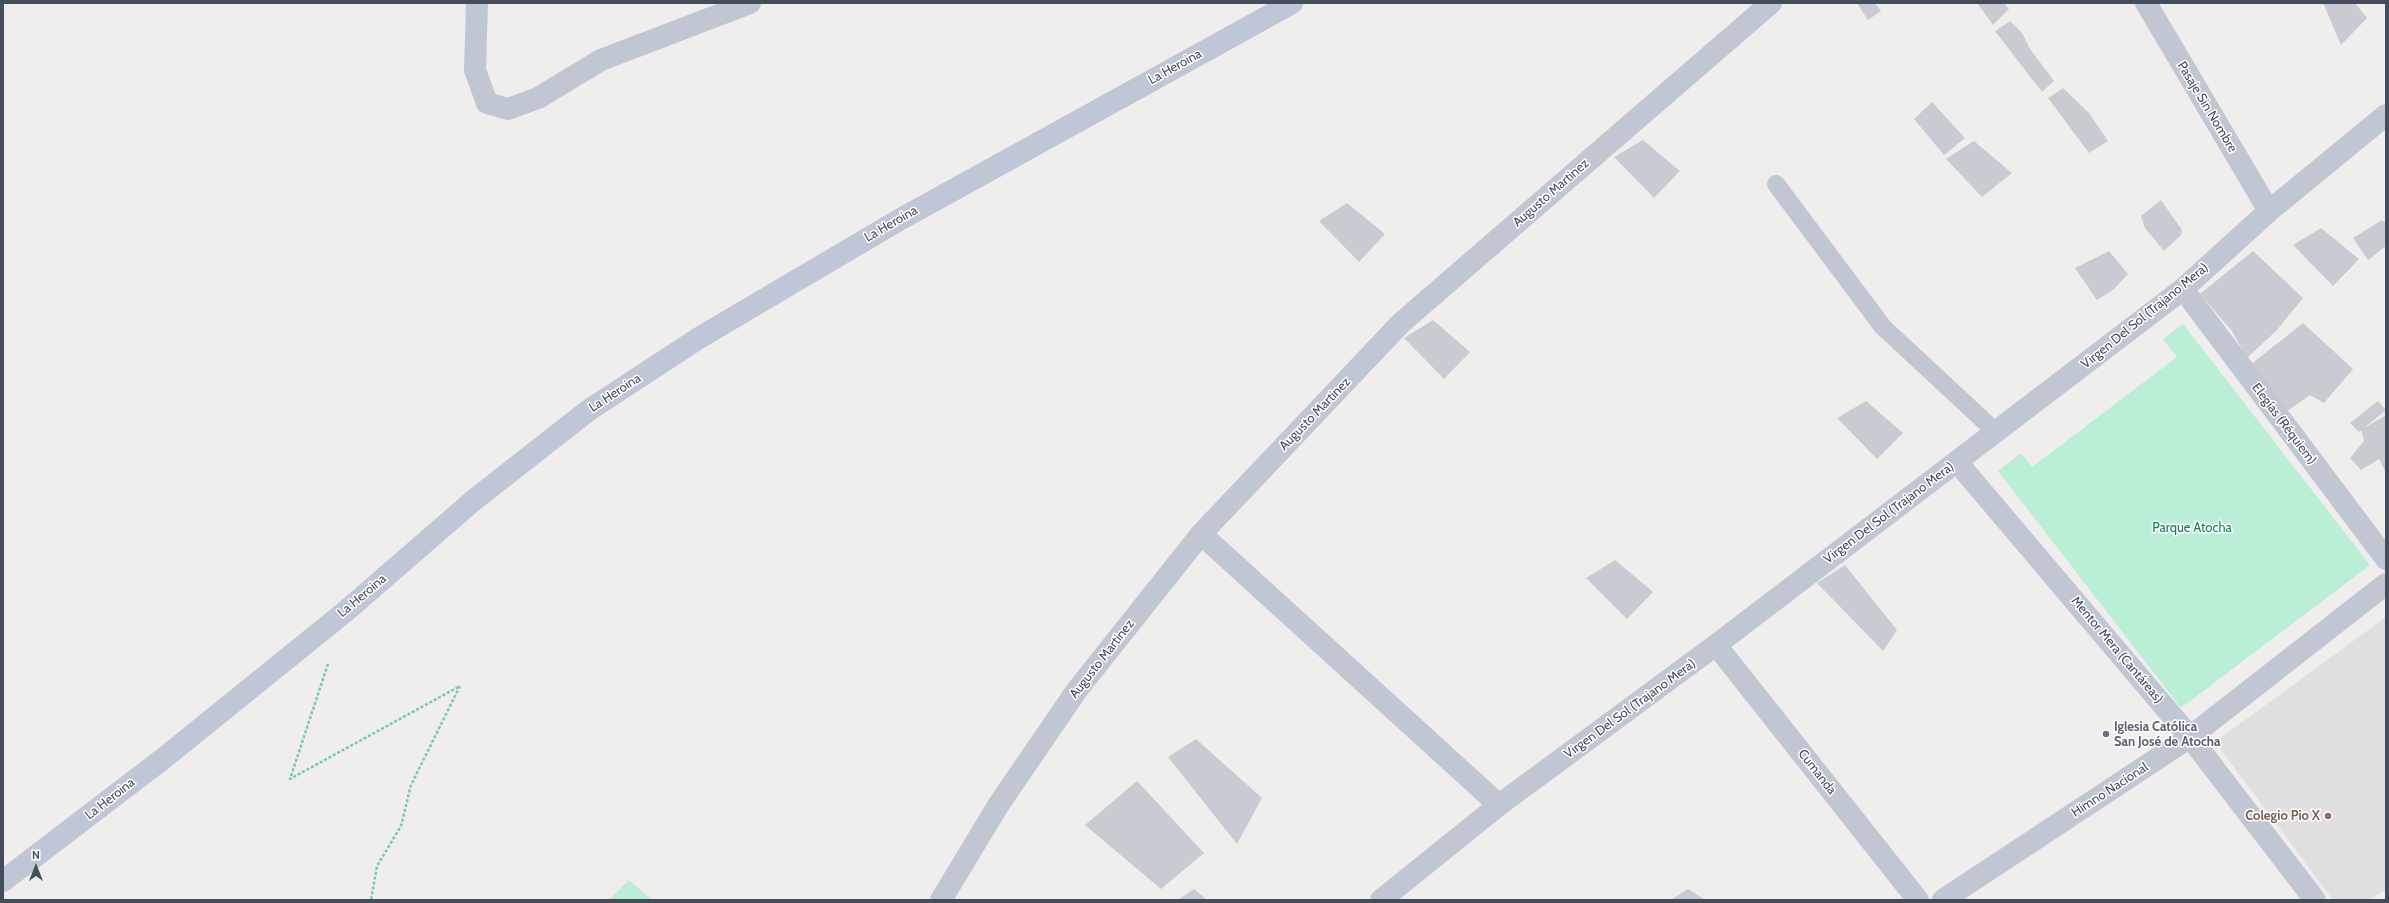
<!DOCTYPE html>
<html>
<head>
<meta charset="utf-8">
<style>
  body { margin:0 }
  #map { position:relative; width:2389px; height:903px; overflow:hidden; background:#f0eded; font-family:Cabin,sans-serif }
  canvas { display:block }
  .frame { position:absolute; inset:0; border:4px solid #454d5a; pointer-events:none }
  .north { position:absolute; left:16px; top:847px; width:40px; height:40px; -webkit-text-stroke:3px #fff; paint-order:stroke; rotate:0deg; font-size:11px; font-weight:700; line-height:16px; text-align:center; color:#454d5a }
  .north::after { content:''; display:block; margin:auto; width:14px; height:18px; background:#454d5a; clip-path:polygon(50% 0,100% 100%,50% 72%,0 100%) }
</style>
</head>
<body>
<div id="map">
<canvas width="2389" height="903"></canvas>
<div class="frame"></div>
<div class="north">N</div>
</div>
<script>
const g = document.querySelector('canvas').getContext('2d');
g.lineJoin = 'round';
function paint(path, color) { g.fillStyle = color; g.fill(path, 'evenodd'); }
function stroke(path, color, width, dash) { g.strokeStyle = color; g.lineWidth = width; g.lineCap = dash ? 'butt' : 'round'; g.setLineDash(dash || []); g.stroke(path); }
function label(font, color, halo, rows, align = 'center') {
  g.font = font + ' Cabin,sans-serif'; g.lineWidth = 3; g.setLineDash([]); g.textBaseline = 'middle'; g.strokeStyle = halo; g.fillStyle = color; for (const [text, x, y, turn = 0] of rows) {
    g.save(); g.translate(x, y); g.rotate((+turn || 0) * Math.PI / 180); g.textAlign = isNaN(turn) ? turn : align; if (halo) g.strokeText(text, 0, 0); g.fillText(text, 0, 0); g.restore();
  }
}
const education = new Path2D(`
  M2386,617V890L2368,900H2333L2215,742Z`);
const green = new Path2D(`
  M2183,324L2370,565L2181,708L1998,471L2021,453L2032,467L2177,357L2163,339Z
  M629,880L652,900H609Z`);
const building = new Path2D(`
  M1857,3H1875L1881,11L1868,20Z
  M1977,3H2004L2009,9L1993,25Z
  M2323,3H2355L2367,18L2341,45Z
  M2010,21L2022,33L2030,49L2054,81L2042,92L1995,31Z
  M2063,88L2089,113L2108,141L2089,153L2048,98Z
  M1932,102L1965,138L1944,155L1914,119Z
  M1643,140L1680,171L1654,198L1614,157Z
  M1974,141L2012,173L1982,197L1946,159Z
  M2161,200L2182,230L2181,235L2164,251L2145,228L2141,216Z
  M1347,203L1385,234L1359,262L1319,221Z
  M2382,220L2386,224V246L2368,260L2353,238Z
  M2321,228L2359,259L2333,286L2293,245Z
  M2109,251L2128,274L2113,290L2097,300L2075,268Z
  M2253,251L2303,298L2277,330L2247,358L2232,331L2200,294Z
  M1433,320L1470,352L1444,379L1404,338Z
  M2303,323L2353,369L2324,403L2310,395L2286,412L2250,365Z
  M1866,401L1903,433L1877,459L1837,418Z
  M2378,401L2386,410L2364,428L2386,415V473L2379,459L2361,470L2350,458L2364,441L2361,430L2359,432L2350,423Z
  M1615,560L1653,592L1627,619L1586,578Z
  M1845,565L1897,630L1883,651L1817,583Z
  M1196,739L1262,798L1237,844L1168,757Z
  M1137,781L1204,853L1161,889L1085,825Z
  M1194,889L1207,900H1178Z
  M1688,889L1705,900H1671Z`);
const path = new Path2D(`
  M328,664L290,779L460,686L411,785L401,826L377,866L371,900`);
const lane = new Path2D(`
  M1776,184L1883,327L1996,432`);
const street = new Path2D(`
  M477,3L475,70L487,103L508,109L538,98L601,60L750,3
  M2146,3L2269,211
  M2183,289L2386,559
  M1957,462L2190,737L2315,900
  M1201,534L1499,805
  M1716,645L1918,900
  M941,900L999,804L1077,690L1201,534L1401,323L1771,3
  M1381,900L1499,805L1716,645L2183,289L2269,211L2386,115
  M1943,900L2190,737L2386,584`);
const secondary = new Path2D(`
  M3,881L164,758L346,611L474,500L589,410L699,338L899,220L1292,3`);
const markers = [
  [2106,734,4,"#6b7280"],
  [2328,816,4,"#8d6e63"]
];
const streetNames = [
  ["La Heroina",1175,67,-29],
  ["Pasaje Sin Nombre",2207,107,59],
  ["Augusto Martinez",1551,193,-41],
  ["La Heroina",891,224,-30],
  ["Virgen Del Sol (Trajano Mera)",2145,316,-39],
  ["La Heroina",615,393,-33],
  ["Augusto Martinez",1315,414,-46],
  ["Elegías (Réquiem)",2284,424,53],
  ["Virgen Del Sol (Trajano Mera)",1889,513,-37],
  ["La Heroina",362,596,-40],
  ["Mentor Mera (Cantáreas)",2117,650,50],
  ["Augusto Martinez",1102,659,-52],
  ["Virgen Del Sol (Trajano Mera)",1630,709,-36],
  ["Cumanda",1817,772,52],
  ["Himno Nacional",2110,790,-33],
  ["La Heroina",110,799,-38]
];
const parkNames = [
  ["Parque Atocha",2192,528]
];
const worshipNames = [
  ["Iglesia Católica",2114,727],
  ["San José de Atocha",2114,742]
];
const educationNames = [
  ["Colegio Pio X",2320,816]
];
paint(education, '#e1dedf');
paint(green, '#baefd5');
paint(building, '#c9cbd3');
stroke(path, '#71cdac', 2.5, [3, 2]);
stroke(lane, '#c0c7d3', 18);
stroke(street, '#c0c7d3', 22);
stroke(secondary, '#bfc7d7', 22);
for (const [x, y, r, color] of markers) { const dot = new Path2D(); dot.arc(x, y, r, 0, 2 * Math.PI); g.fillStyle = color; g.fill(dot); stroke(dot, '#fff', 1.5); }
label('13px', '#454d5a', '#fff', streetNames);
label('13px', '#157c56', '#fff', parkNames);
label('bold 13px', '#5b616d', '#fff', worshipNames, 'left');
label('bold 13px', '#785e54', '#fff', educationNames, 'right');
</script>
</body>
</html>
